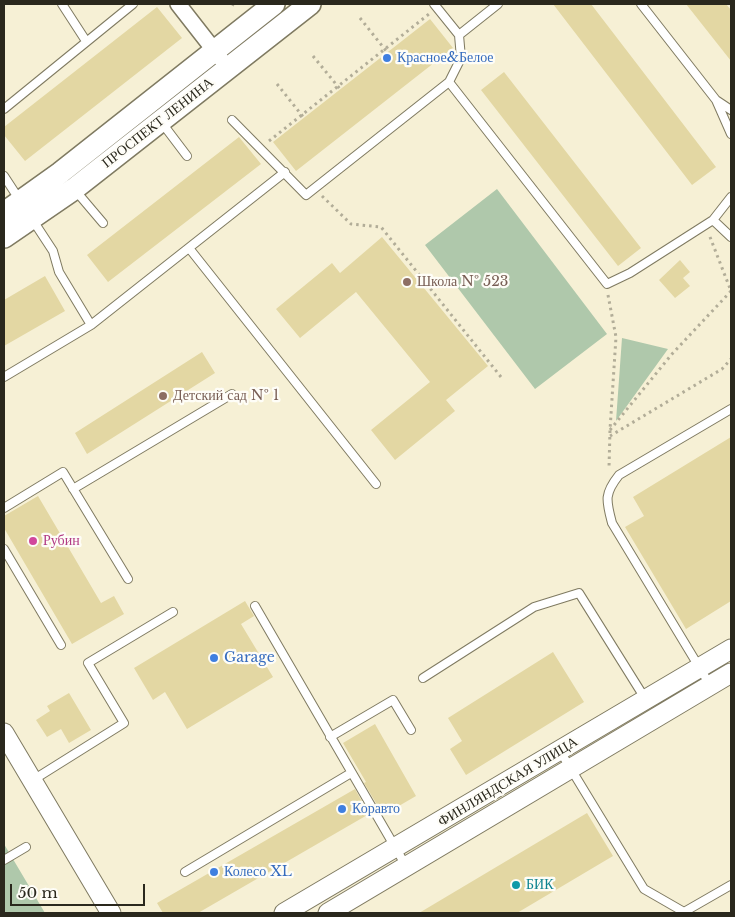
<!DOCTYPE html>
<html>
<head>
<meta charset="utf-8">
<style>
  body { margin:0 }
  #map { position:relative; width:735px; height:917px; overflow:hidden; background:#f6f0d5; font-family:"Libre Baskerville",serif }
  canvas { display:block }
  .frame { position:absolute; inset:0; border:5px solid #2a281d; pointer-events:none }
  .scale { position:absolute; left:10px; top:884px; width:135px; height:22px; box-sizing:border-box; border:2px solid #2a281d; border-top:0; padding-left:6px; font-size:15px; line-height:18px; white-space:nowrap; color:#2a281d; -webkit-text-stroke:4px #fefdf7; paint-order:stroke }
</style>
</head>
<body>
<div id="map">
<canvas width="735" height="917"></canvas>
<div class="frame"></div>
<div class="scale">50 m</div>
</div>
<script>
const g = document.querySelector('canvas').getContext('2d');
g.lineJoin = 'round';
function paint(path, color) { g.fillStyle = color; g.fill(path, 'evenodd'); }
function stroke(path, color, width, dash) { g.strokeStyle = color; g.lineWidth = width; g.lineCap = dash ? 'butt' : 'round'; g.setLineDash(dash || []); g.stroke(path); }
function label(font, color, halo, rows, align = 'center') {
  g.font = font + ' "Libre Baskerville",serif'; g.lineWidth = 4.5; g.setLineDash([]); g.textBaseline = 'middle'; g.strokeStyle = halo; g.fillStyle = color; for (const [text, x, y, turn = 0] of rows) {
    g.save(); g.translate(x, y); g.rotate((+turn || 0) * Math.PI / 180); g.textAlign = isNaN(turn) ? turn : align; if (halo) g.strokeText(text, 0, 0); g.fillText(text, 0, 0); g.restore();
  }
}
const green = new Path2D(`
  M497,189L607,334L535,389L425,245Z
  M622,338L668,349L616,421Z
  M4,844L45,913H4Z`);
const building = new Path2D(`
  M553,4H591L716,167L692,185Z
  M686,4H726L731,10V61Z
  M157,7L182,38L25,161L4,135V127Z
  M430,19L453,48L296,171L273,142Z
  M504,72L641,248L618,266L481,90Z
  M239,137L261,164L108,282L87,255Z
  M382,237L488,366L446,400L455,411L395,460L371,430L430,382L356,292L300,338L276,309L332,263L340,273Z
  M680,260L690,272L683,278L690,286L675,298L659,280Z
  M45,276L65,311L4,346V300Z
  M202,352L215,373L87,454L75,433Z
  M731,437V601L686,629L625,527L644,516L633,497Z
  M38,496L101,603L114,596L124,614L72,644L4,528V516Z
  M245,601L254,616L241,624L273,677L187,729L165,692L153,700L134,668Z
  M553,652L584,702L466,775L450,749L462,741L448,718Z
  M69,693L91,730L69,743L61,729L47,737L36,720L50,711L47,706Z
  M375,724L416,796L385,814L381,807L379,808L364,783L366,782L343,743Z
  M355,789L369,814L198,913H163L157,903Z
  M587,813L613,856L517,913H419Z`);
const path = new Path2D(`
  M232,4L236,6
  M360,18L387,52
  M313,56L340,89
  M277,84L304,118
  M269,141L429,14
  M322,196L351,224L381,227L501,377
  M710,237L731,291
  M608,295L616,337L610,430L609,468
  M610,430L672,354L731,291
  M610,436L722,369L731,359`);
const service = new Path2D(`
  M62,4L86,41
  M434,4L459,35L498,4
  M641,4L716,100L731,110
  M449,82L607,284L630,273L713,220L731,197
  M716,100L731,134
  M4,109L133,4
  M232,120L306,195L449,82L461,58L459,35
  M162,123L187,156
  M4,176L19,199
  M75,190L103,223
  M32,219L53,251L59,272L91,325
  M713,220L731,237
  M189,248L376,484
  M4,377L91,325L285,172
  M73,489L232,394
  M4,508L63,472L128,579
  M4,549L61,645
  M255,606L406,866
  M423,678L534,607L579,593L646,700
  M710,685L612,523C606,500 604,494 619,475L731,409
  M330,737L393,700L411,730
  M560,751L644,889L684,912L731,885
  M33,780L124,723L88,663L173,612
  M4,860L26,847
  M185,872L351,773`);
const minor = new Path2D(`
  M178,4L221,59`);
const tertiary = new Path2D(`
  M4,733L111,913
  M284,913L731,649
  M328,913L731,673`);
const secondary = new Path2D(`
  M4,213L60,173L274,4
  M4,237L74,189L310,4`);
const markers = [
  [387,58,5,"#3f7fe0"],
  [407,282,5,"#8d6e63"],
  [163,396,5,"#8d6e63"],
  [33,541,5,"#d1479c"],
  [214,658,5,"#3f7fe0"],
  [342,809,5,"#3f7fe0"],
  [214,872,5,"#3f7fe0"],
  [516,885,5,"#0f9aa8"]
];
const shopNames = [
  ["Красное&Белое",397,58],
  ["Garage",224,658],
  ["Коравто",352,809],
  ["Колесо XL",224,872]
];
const streetNames = [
  ["ПРОСПЕКТ ЛЕНИНА",158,123,-38],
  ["ФИНЛЯНДСКАЯ УЛИЦА",508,782,-31]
];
const educationNames = [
  ["Школа № 523",417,282],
  ["Детский сад № 1",173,396]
];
const hotelNames = [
  ["Рубин",43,541]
];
const cultureNames = [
  ["БИК",526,885]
];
paint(green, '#afc8ab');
paint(building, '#e3d7a3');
stroke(service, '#7f7a61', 10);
stroke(minor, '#7f7a61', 18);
stroke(tertiary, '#7f7a61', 21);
stroke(secondary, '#7f7a61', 24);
stroke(path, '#b2ad98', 3, [2.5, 4]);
stroke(service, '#fff', 8);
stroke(minor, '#fff', 15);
stroke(tertiary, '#fff', 19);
stroke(secondary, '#fff', 21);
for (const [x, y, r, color] of markers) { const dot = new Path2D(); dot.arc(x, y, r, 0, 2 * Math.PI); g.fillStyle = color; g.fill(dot); stroke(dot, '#fefdf7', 2); }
label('14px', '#366cbe', '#fefdf7', shopNames, 'left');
label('14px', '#2a281d', '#fefdf7', streetNames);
label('14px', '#785e54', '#fefdf7', educationNames, 'left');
label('14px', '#b23c85', '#fefdf7', hotelNames, 'left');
label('14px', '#0d838f', '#fefdf7', cultureNames, 'left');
</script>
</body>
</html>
